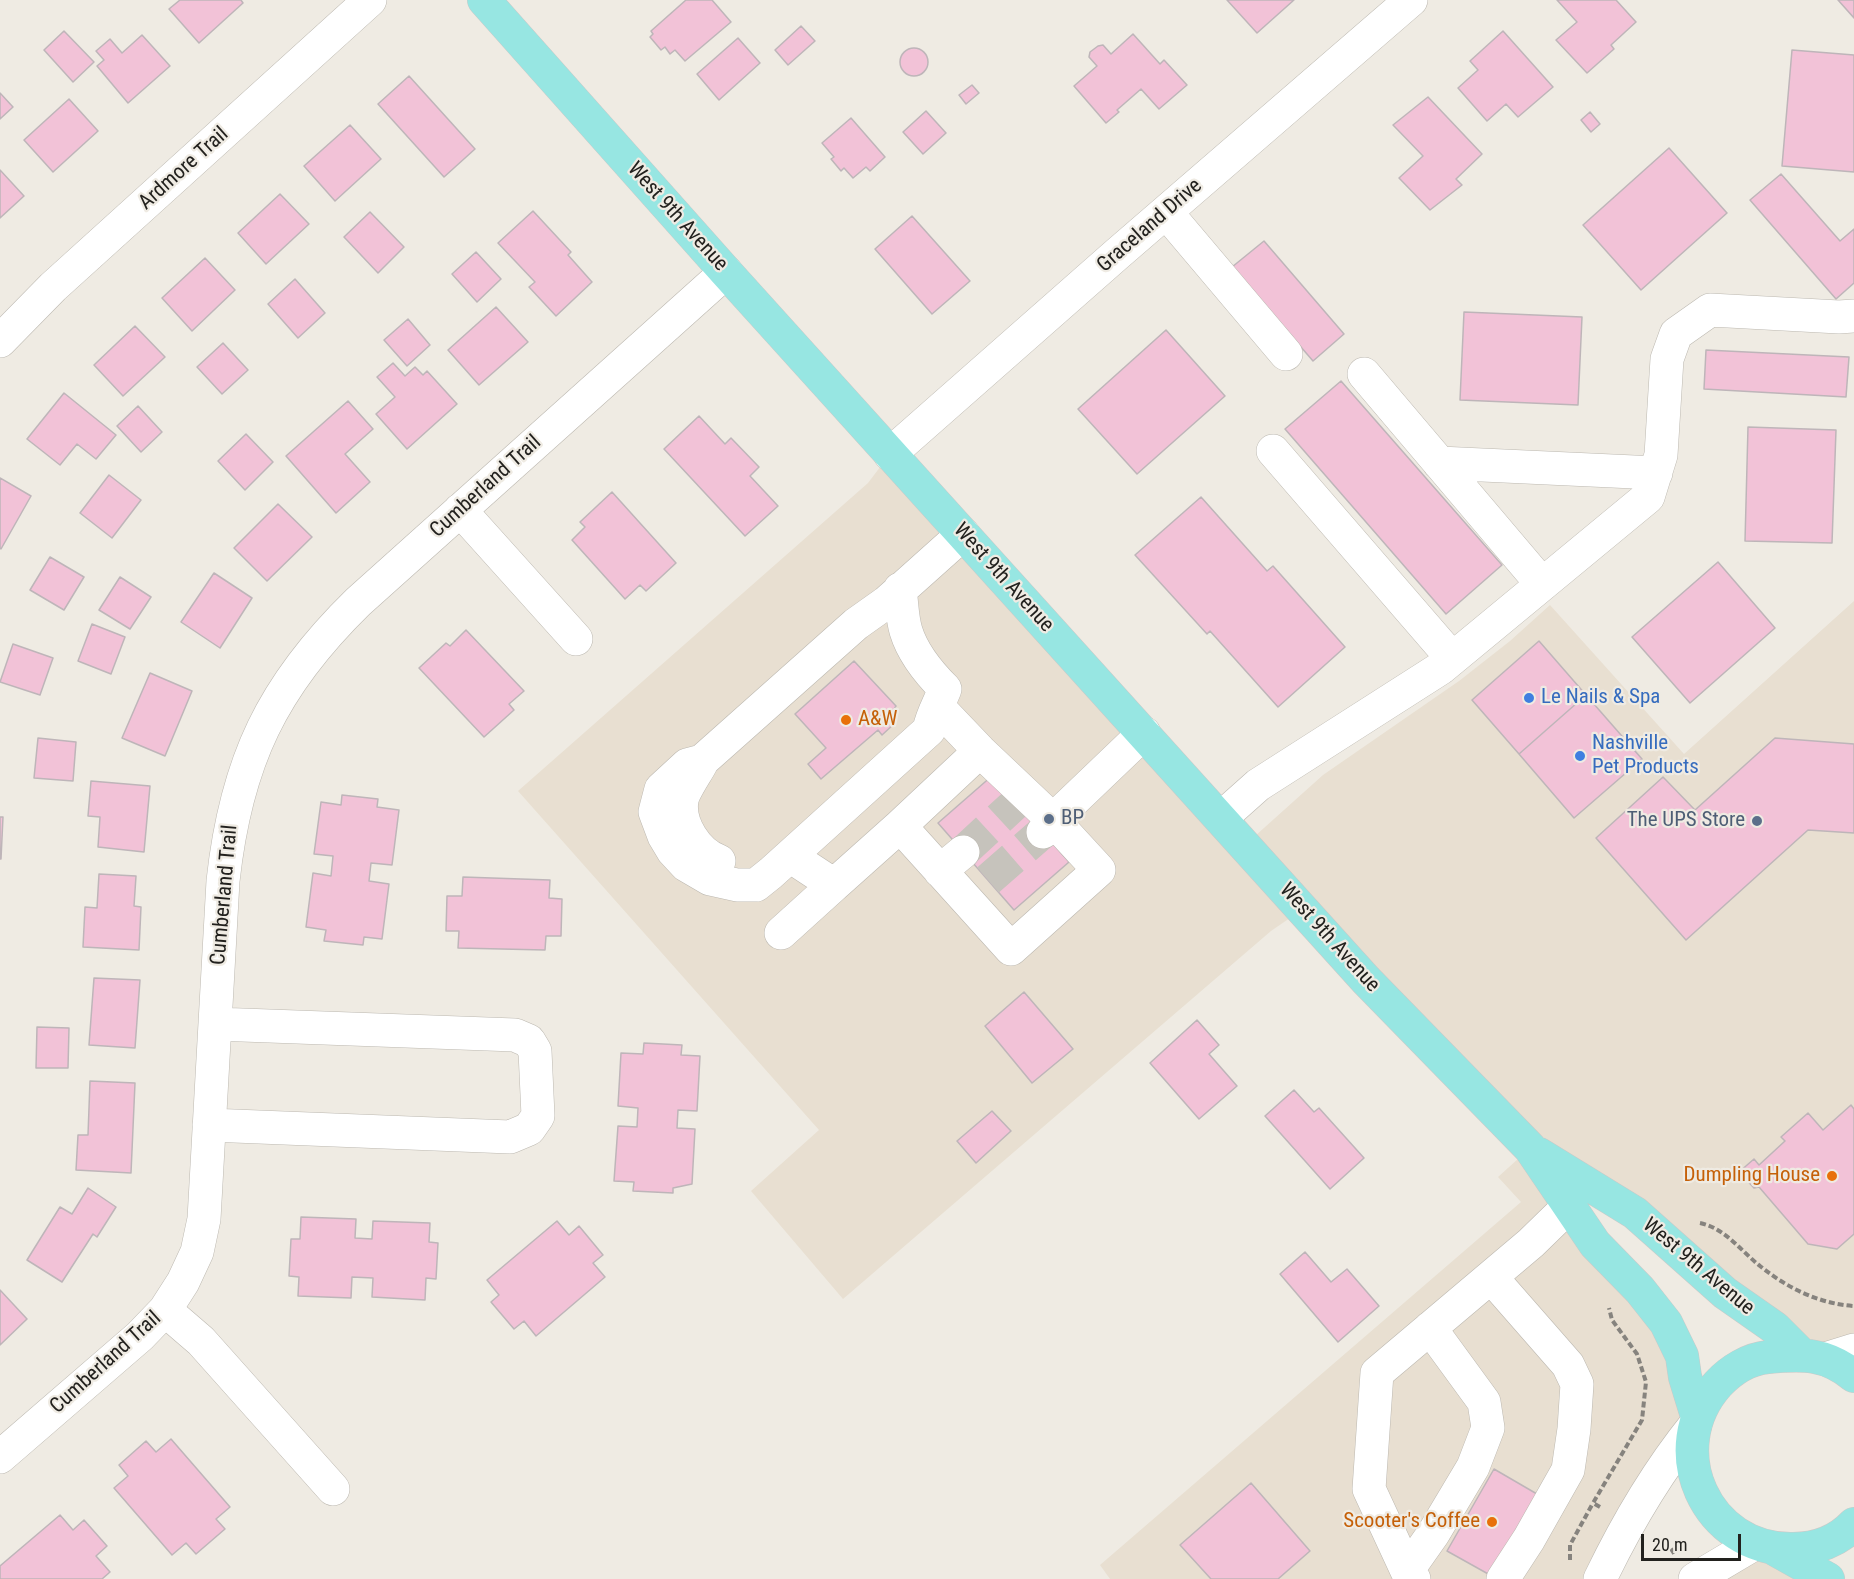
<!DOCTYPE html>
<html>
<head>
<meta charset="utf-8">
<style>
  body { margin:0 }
  #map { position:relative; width:1854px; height:1579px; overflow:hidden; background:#efebe3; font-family:"Roboto Condensed",sans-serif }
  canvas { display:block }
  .scale { position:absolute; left:1641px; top:1534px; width:100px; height:27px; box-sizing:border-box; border:3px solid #22211e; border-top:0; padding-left:8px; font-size:18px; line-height:21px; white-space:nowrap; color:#22211e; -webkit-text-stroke:4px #efebe3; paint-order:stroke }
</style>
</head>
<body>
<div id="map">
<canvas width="1854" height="1579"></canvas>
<div class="scale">20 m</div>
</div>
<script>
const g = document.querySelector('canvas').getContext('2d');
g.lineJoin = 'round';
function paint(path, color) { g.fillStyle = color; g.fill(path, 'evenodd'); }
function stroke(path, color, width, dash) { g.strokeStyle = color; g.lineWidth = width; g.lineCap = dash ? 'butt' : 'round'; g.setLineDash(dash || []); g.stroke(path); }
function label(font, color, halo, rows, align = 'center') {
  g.font = font + ' "Roboto Condensed",sans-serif'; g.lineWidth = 4.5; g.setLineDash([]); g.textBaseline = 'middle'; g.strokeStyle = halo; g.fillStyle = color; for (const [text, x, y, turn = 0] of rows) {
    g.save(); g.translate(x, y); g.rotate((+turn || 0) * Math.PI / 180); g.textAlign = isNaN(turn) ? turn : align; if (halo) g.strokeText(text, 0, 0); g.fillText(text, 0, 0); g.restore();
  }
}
const built = new Path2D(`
  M890,454L1245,845L1323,775L1459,681L1510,641L1550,605L1684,754L1854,601V1350L1825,1359L1531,1149L1640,1290L1697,1416L1600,1579H1110L1100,1565L1521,1202L1498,1177L1529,1149L1303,909L1271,931L843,1299L751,1191L819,1130L518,791L868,483Z
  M1754,1544L1828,1579H1695Z`);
const building = new Path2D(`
  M180,0H241L243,3L199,43L169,9Z
  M686,0H712L731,22L685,61L675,50L670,54L665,47L661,50L650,37L653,34L651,31Z
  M1227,0H1294L1257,33Z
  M1557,0H1616L1636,22L1611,45L1614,49L1587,73L1556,40L1577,22Z
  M1838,0H1854V18Z
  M801,26L815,41L788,65L775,50Z
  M64,31L94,62L73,82L44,50Z
  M1503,31L1553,87L1518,117L1506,104L1487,121L1458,88L1478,70L1470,61Z
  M1133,34L1160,64L1164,60L1187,85L1159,109L1141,89L1117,110L1119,112L1106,123L1074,86L1097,66L1089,57L1090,52L1098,46L1103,45L1111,54Z
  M142,35L170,66L128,103L97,66L104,60L96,51L110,39L122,53Z
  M738,38L760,63L719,100L697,74Z
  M900 62a14 14 0 1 1 28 0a14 14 0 1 1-28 0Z
  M1792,50L1854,55V172L1782,166Z
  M409,76L475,149L444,177L378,104Z
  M972,85L979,93L966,104L959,95Z
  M0,93L13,107L0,119Z
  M1428,97L1482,154L1456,179L1462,185L1430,210L1399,178L1423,156L1393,125Z
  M69,99L98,131L53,172L24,140Z
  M926,111L946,133L923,154L903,132Z
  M1590,112L1600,124L1591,132L1581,120Z
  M851,118L885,157L870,171L866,167L853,178L844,168L841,171L831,159L834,157L822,143Z
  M350,125L381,159L335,201L304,166Z
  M1669,148L1727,213L1641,290L1583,225Z
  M0,170L24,196L0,218Z
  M1781,174L1840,241L1854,229V283L1836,299L1750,200Z
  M280,194L309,224L266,264L238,233Z
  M533,211L571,252L568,255L592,282L556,316L529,287L535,282L498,243Z
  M370,212L404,247L378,273L344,237Z
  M912,216L970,281L932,314L875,249Z
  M1264,241L1344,334L1313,361L1232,267Z
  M476,252L501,279L477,302L452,274Z
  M205,258L235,290L192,331L162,298Z
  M295,279L325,313L298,338L268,304Z
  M496,307L528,342L479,385L448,350Z
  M1464,312L1582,317L1578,405L1460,400Z
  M408,319L430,345L407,366L384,340Z
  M135,326L165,357L123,396L94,365Z
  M1166,330L1225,396L1137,474L1078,409Z
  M223,343L248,370L222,394L197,367Z
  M1706,350L1849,357L1846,397L1704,389Z
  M393,363L405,376L415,367L423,375L427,371L457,404L407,449L376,414L395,397L377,377Z
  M1341,381L1502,565L1446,614L1285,429Z
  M64,393L116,435L96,459L77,444L60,465L27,439Z
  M348,401L373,429L345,454L370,482L336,513L286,456Z
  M138,406L162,432L141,452L117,426Z
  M699,416L725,444L731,438L759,467L750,476L778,506L745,536L664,449Z
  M1748,427L1836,430L1832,543L1745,541Z
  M246,434L273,462L245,490L218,461Z
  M109,475L141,500L112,538L80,513Z
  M0,478L31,496L1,549L0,548Z
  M612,492L676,563L646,591L640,585L625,599L572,540L585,527L580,522Z
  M1201,497L1267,571L1273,566L1345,647L1278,707L1210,631L1207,634L1135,555Z
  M278,504L312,537L267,581L234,548Z
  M50,557L84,577L64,610L30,590Z
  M1718,562L1775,628L1690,703L1632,637Z
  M214,573L252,598L220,648L181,622Z
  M120,577L151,597L130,629L99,610Z
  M92,624L125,637L111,674L78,661Z
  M466,630L524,691L509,704L514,710L484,737L419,668L446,643L450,646Z
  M1539,641L1586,695L1519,754L1472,700Z
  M13,644L53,658L40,695L0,682Z
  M854,661L896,706L889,717L895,723L882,735L878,730L821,779L808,764L826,748L795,714Z
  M150,673L192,691L165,756L122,738Z
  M1586,695L1642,759L1574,818L1519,754Z
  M38,738L76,742L73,781L34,778Z
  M1775,738L1854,744V833L1808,830L1686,940L1596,838L1663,777L1695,810Z
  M993,775L1069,862L1014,910L938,823Z
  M91,781L150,786L144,852L98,847L100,817L88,816Z
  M342,795L378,799L377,807L399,810L392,865L371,863L369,881L389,884L382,939L364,937L363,945L324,941L326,930L306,927L313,873L331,876L333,856L314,854L321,802L341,805Z
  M0,817H3L1,859H0Z
  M99,874L136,876L134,906L141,907L139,950L83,947L85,907L97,908Z
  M463,877L550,880L549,898L562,899L561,936H546L545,950L458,948L459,931H446L447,896H462Z
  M94,978L140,980L135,1048L89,1045Z
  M1024,992L1073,1049L1032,1083L985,1026Z
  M1197,1020L1219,1045L1209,1054L1237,1086L1199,1119L1150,1063Z
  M37,1027L69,1028L68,1068H36Z
  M644,1043L682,1045L681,1055L700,1056L697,1111L678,1110L677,1128L695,1129L692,1184L673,1188V1193L633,1191L634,1182L614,1181L618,1126L637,1127L638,1108L618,1106L621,1053L643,1054Z
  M90,1081L135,1083L131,1173L76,1170L78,1135H88Z
  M1294,1090L1314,1112L1319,1108L1364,1158L1330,1189L1265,1116Z
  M1851,1105L1854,1109V1234L1837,1249L1808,1244L1759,1187L1754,1188L1739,1172L1754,1159L1759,1165L1785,1141L1781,1137L1808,1113L1823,1130Z
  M992,1111L1011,1131L976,1163L957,1141Z
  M88,1188L116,1207L97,1237L93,1234L62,1282L27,1260L60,1207L72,1214Z
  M301,1217L356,1219L355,1238L372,1239L373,1221L430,1223L429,1242L438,1243L436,1279L426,1278L425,1300L372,1297L373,1278L352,1277L351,1298L298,1296L299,1277L289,1276L291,1239H300Z
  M557,1221L569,1235L579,1226L603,1255L593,1263L605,1277L536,1336L524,1321L514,1329L491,1302L499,1295L487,1280Z
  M1305,1252L1331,1282L1347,1269L1379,1306L1338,1342L1280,1274Z
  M0,1290L27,1319L0,1345Z
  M171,1439L230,1507L216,1519L225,1529L196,1554L186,1543L172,1555L114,1488L128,1476L119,1465L146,1441L156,1452Z
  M1494,1469L1537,1494L1490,1575L1447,1551Z
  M1251,1483L1310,1551L1278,1579H1211L1180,1545Z
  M60,1515L73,1530L84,1520L107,1546L96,1556L110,1572L102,1579H0V1566Z`);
const minorTunnel = new Path2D(`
  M963,852L1017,802
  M988,880L1043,832`);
const path = new Path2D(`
  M1700,1223C1725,1228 1741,1251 1760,1266C1787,1288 1820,1304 1854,1306
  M1600,1507L1593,1503L1642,1420L1646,1382L1637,1354L1612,1320L1609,1308
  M1656,1539L1670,1547L1675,1555
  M1570,1560V1545L1593,1503`);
const minor = new Path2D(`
  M1166,212L1286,354
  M0,341L53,287L370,0
  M1364,374L1542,584
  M1273,451L1452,658
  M890,454L1116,255L1411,0
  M1439,463L1656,473
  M460,510L576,639
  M900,589C902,603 902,618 906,631C913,654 929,673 945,689C939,704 932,715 929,730L771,873L756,885H737L710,879L686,865L673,851L664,836L655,812L661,789L687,765L702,761L856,624L887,602L963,534
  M938,707L980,751L1053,820L1144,733
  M980,751L900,826L1011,949L1099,870L1053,820L1043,832
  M702,762C697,772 684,790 682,800C678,824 697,853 719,861
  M1221,818L1258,785L1441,668L1648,497L1661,455L1667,359L1676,334L1710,310L1839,317L1854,316
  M790,856L834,885L900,826
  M940,871L963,852
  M781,933L834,885
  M209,1125L510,1137L529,1129L538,1116L535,1051L529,1041L515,1035L215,1024
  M1491,1277L1568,1365L1577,1384L1574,1429L1568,1470L1529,1539L1503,1579
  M165,1310L201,1341L333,1489
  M1825,1359L1854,1350
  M0,1457L140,1336L165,1310L183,1282L197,1252L204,1219L223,881C236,762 272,686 358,602L726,272
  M1407,1571L1433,1534L1473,1467L1488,1428L1484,1402L1430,1328
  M1414,1579L1407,1571L1369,1489L1377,1373L1531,1243L1569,1206
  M1600,1579C1626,1525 1657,1472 1695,1425
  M1695,1579L1754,1544`);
const major = new Path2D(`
  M484,0L726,272L1366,980L1530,1148L1595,1244L1640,1290L1666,1323L1682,1356L1685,1377L1697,1416
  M1539,1154L1635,1213L1725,1293L1775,1328L1801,1354
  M1854,1376C1826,1353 1803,1354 1768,1357C1749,1359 1731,1370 1718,1384C1660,1449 1706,1551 1793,1549C1816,1549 1838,1541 1854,1524
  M1776,1550L1828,1579`);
const markers = [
  [1529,698,6,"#3f7fe0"],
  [846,720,6,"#e8710a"],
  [1580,756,6,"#3f7fe0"],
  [1049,819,6,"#5c6f8a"],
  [1757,821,6,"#5c6f8a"],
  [1832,1176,6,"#e8710a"],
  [1492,1522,6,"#e8710a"]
];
const streetNames = [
  ["Ardmore Trail",184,169,-42],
  ["West 9th Avenue",677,217,48],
  ["Graceland Drive",1150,226,-41],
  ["Cumberland Trail",486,487,-42],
  ["West 9th Avenue",1003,578,48],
  ["Cumberland Trail",225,895,-85],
  ["West 9th Avenue",1329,938,48],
  ["West 9th Avenue",1698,1267,40],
  ["Cumberland Trail",106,1363,-42]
];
const shopNames = [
  ["Le Nails & Spa",1541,698],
  ["Nashville",1592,744],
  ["Pet Products",1592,768]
];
const foodNames = [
  ["A&W",858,720,"left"],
  ["Dumpling House",1820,1176],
  ["Scooter's Coffee",1480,1522]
];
const serviceNames = [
  ["BP",1061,819],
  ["The UPS Store",1745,821,"right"]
];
paint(built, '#e8dfd1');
paint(building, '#f2c2d7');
stroke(building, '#beb5b9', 1.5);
stroke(minorTunnel, '#c6c3bc', 33, [33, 16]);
stroke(minor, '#bcb8b0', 34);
stroke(major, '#cacac9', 34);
stroke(path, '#86837e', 4, [6, 3]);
stroke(minor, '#fff', 33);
stroke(major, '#97e6e2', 33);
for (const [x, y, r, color] of markers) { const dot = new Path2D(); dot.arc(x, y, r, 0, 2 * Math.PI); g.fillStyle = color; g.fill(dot); stroke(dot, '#efebe3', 2); }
label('21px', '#22211e', '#efebe3', streetNames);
label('21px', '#366cbe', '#efebe3', shopNames, 'left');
label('21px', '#c56008', '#efebe3', foodNames, 'right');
label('21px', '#4e5e75', '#efebe3', serviceNames, 'left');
</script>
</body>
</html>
